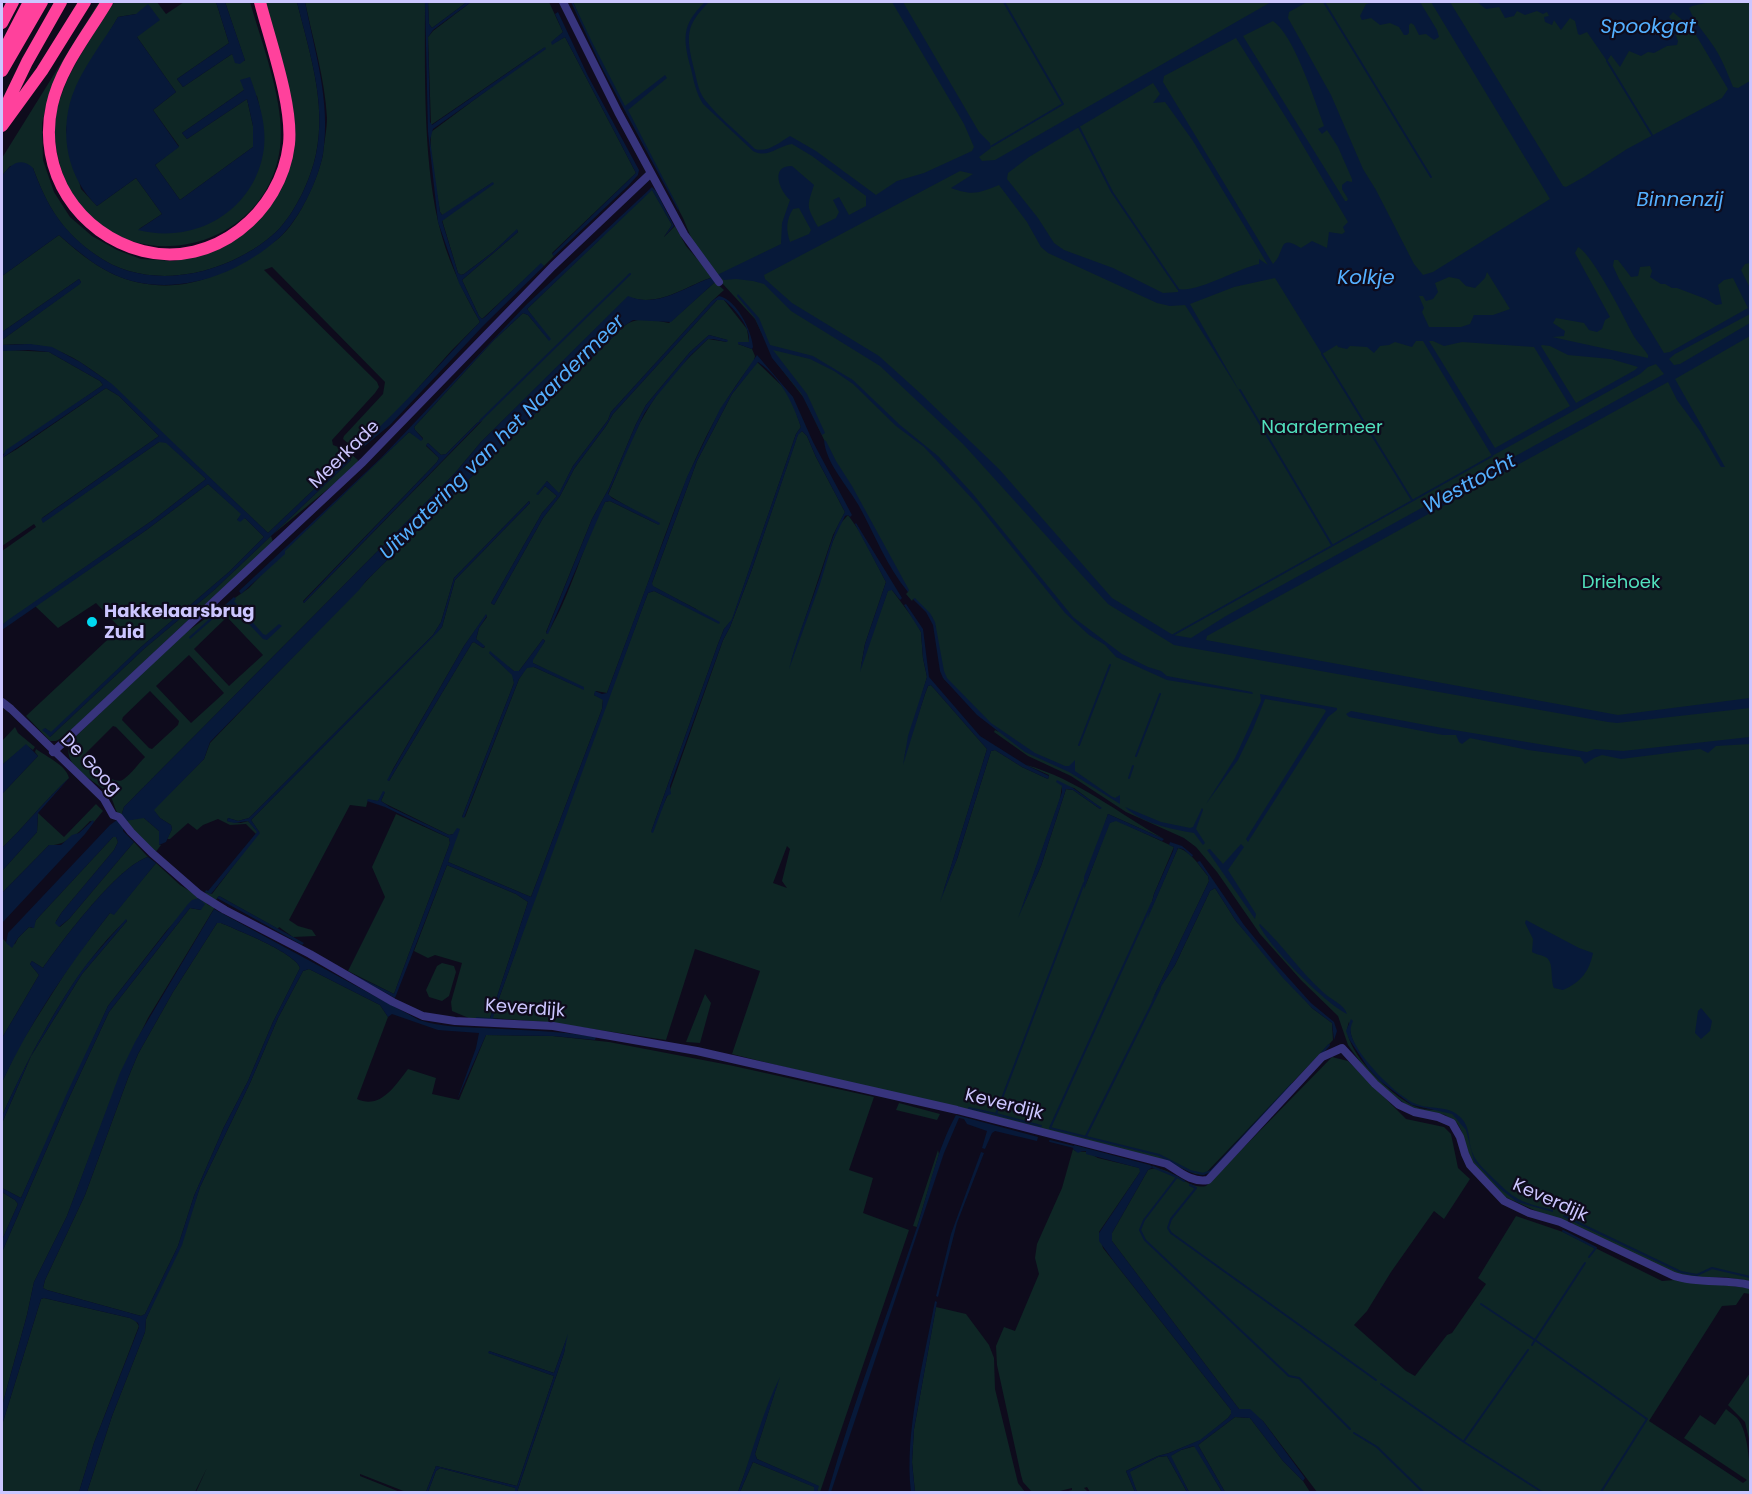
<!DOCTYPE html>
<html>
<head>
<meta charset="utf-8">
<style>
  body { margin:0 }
  #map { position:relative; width:1752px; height:1494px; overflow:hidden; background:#0e0b1c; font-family:Poppins,sans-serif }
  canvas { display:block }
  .frame { position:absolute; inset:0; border:3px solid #ccc6ff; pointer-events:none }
</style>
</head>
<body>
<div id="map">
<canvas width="1752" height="1494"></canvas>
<div class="frame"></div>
</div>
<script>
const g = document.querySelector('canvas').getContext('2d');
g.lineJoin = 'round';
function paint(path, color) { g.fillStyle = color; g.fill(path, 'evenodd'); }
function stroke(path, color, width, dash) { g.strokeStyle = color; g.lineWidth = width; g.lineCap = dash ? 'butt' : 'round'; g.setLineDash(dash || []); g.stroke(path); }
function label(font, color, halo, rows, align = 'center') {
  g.font = font + ' Poppins,sans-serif'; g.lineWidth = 4.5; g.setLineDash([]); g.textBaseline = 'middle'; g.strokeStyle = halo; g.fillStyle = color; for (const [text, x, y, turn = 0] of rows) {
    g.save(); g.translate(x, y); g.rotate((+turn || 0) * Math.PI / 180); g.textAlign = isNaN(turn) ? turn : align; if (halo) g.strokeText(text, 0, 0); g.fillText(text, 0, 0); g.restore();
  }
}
const green = new Path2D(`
  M99,2H103L50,91L42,123L43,160L54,192L70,217L92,236L117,250L141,259L174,261L222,248L249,230L271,205L293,139L266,2H297C309,51 327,103 316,154C311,179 295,213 277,231C231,274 150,294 96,255C62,232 47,206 33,168L10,166L2,176V158Z
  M114,2H157L166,14L184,2H216L229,43L177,79L183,87L232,54L245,61L225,2H250C262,44 286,105 280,148C265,261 106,284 64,177C56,156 52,132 57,110C66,71 94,35 114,2ZM136,14L137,37L176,92L153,110L179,146L155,165L180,200L253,147V126L247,99L187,139L182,133L244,90L257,96C267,139 267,163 240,200L139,229L162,214L136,178L97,206L81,189L66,130L73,95L118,17Z
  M305,2H425C425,71 423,154 438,221C446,257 462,290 480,322L452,350L394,415L359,446L357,451L343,439L344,436L383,394L385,382L272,267L264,270L377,382L379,387L375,393L332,440L333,445L346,450L358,460L357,465L271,536L273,542L185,623L64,737L56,741H50L26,716L120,628L96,603L58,628L35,606L145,531L208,484L242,514L237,520L245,518L264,537L229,572L141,647L51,733L45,728L50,737L145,648L213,591L351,460L348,457L268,533L106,380C69,353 50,341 2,345V340L79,284L81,282L79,279L2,332V276L59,235C82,256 106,275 136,282C181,292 214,279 252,255C261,249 271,245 279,238C298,223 319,177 323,154C324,143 327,129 327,118C325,79 313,40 305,2Z
  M428,2H467L432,28L429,24Z
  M471,2H549L563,32L552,42V44L565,37L636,173L552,253L554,256L544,266L541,264L482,319L479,316L462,280L518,232L517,230L493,252L464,274L461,275L458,273L442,220L493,182L443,216L440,212C436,187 429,158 431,132L545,47L431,125L428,37L433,31Z
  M573,2H1750V1276H1749L1750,1281L1724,1277L1697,1278L1674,1273L1505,1197L1475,1168L1467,1151L1461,1130L1457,1123L1445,1115L1421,1111L1405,1104L1384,1088L1366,1070L1348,1045L1338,1016L1301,980L1260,934L1217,872L1196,847L1184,838L1126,812L1071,776L1028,756L994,732L995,730L999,732L944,679L935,625L932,617L913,599L912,601L906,594L908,592L866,514L838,469L804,398L775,361L755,319L722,283L693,242L683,218L591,43ZM1349,1022C1349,1052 1385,1086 1409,1102C1417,1107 1428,1108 1436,1110C1428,1110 1421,1109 1414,1106C1392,1096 1338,1047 1349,1022Z
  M652,189L672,225L664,237L675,226L686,246L713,277C685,286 659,308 628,297L481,442L455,473L124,807L121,817C114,811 115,803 110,796C97,779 60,769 70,742L182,635L249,588L284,551L409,432L422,440L423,438L415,430L414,427L493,341L523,313L528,315L549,340H550L527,309ZM482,421L304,603L303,601L437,462L439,458L426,446L428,443L441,455L446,454L477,423ZM227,617L263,655L229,686L194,649ZM189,655L224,693L191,723L156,686ZM150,691L179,721L178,725L152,749L149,748L122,720L123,717ZM113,726L116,727L145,757C138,764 132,773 124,779C112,788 94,761 86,753Z
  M715,282L724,290L712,301L611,412L608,420L573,466L559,494L547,481L538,495L545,486L557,496L542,513L491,603L494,605L543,518L560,496L574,469L606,426L613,414L717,300H724L747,329L749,342H739L738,344L752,349L755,356L754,361C705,422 679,496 653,569C638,611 622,652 607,693L596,691L594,695L603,699L602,709L531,897L448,862L453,834L449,835L386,804L381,801L385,792L378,801L368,800L366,807L350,805L289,920L298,926L312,930L316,936L293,937L279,927L278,929L219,896L216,900L206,895L205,892L212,894L259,832L251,820L442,627L455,580L530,503L529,501L454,578L441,622L433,635L249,818L238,821L228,818L227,821L241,823L248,821L258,832L256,834L246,824L230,825L218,819L203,825L197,830L188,823L170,839H167L172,829L171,825L160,818L153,810L204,759L210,743L375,572L624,326C638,316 652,320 669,323ZM709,335L727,340V342L708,339C685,361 660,386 645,414C630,439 620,468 608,495L659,525L610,501L605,502C583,543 571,596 547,634L546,632L592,519L609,488L636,424L646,405L690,352ZM486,615L487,617L479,628L476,639L485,647L483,648L474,642L472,643L389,781L388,780L393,769L464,646ZM543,639L545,641L532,660L533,663L583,689L534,667H527L519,679L465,817H462L514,683L513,675L489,653L514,671H519Z
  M8,350L49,352L100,381L103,385L2,455V351Z
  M757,362L783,387L792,400L801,427L796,434L732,620L724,629L718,644L651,832L670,790L723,640L730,627L751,572L798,434L802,431L807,436L816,457L845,512L833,535L791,661L833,541L840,524L848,515L860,532L886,582L865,644L861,666L888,590H892L915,621L921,632L923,658L927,677L904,757L925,694L928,686L931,685L987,749L943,893L957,859L991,751L995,750L1022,767L1048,779L1049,775L1026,765C1077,779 1118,813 1164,839L1108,814L1085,887L1109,823L1116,820L1174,847L1154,894L1149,914L1178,848C1191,851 1200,867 1208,876L1209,881L1154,996L1175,965L1210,891L1215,888L1236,921L1312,1008L1332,1023L1333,1040L1204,1175L1195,1174L1165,1161L732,1054L760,971L695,949L666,1040L546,1022L492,1018L563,819L648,593L654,591L683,605L698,610L652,586V583L697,461L732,394ZM1062,786L1074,788L1101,808L1100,809L1073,790L1066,789L1041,866L1022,908L1060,799ZM787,846L790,849L782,881L787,888L773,883Z
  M106,388L119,396L159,436L42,518L43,522L159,442H166L206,479L153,520L2,625V551L36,527L34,524L2,546V458L17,449Z
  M15,727L18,733L35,747L33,750L26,745L2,765V741Z
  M36,749C47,757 66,765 69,778C45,800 25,826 2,848V794L38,756L35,752Z
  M96,804L103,811L94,822L90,821C79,833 65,846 49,845L2,893V871L37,832L38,813L64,837Z
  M396,814L449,838L450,843L394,994L348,971L385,897L372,867Z
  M137,818H144L159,831V845H161L155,853L125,821Z
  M113,837H116L118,842L114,850L62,912L56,921L60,927L69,919L134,842L148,857C118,866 62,941 43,968L32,961L30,964L39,975L2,1038V938L9,945L15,944L18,938L29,927L32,928L36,920Z
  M156,863L180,885L203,899L208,905L215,907L148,1018L121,1073L67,1216L34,1282L27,1315L2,1406V1252L68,1100L109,1012L190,908L201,910L199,898L167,930L108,1006L21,1198L2,1188V1123L31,1056L82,974L127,921L126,920C73,970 32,1050 2,1116V1082L19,1046L74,959L110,913L114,914Z
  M447,865L516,894L528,902L490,1018L476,1021L452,1011L451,1002L462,963L435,955L428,958L414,951Z
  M217,923H221C237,930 296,953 300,968L273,1022L248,1081L224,1127L194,1196L178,1246L145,1314L141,1316L47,1290L43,1288L45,1280L85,1195L128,1078L138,1054L173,992Z
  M442,963L454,966L456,972L449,996L442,1001L429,997L426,990L437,966Z
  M309,969L380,1005L388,1017L357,1099C380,1110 395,1086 408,1069L436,1078L432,1094L459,1100L486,1035L553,1036L609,1042L729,1065L874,1097L849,1170L873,1178L863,1213L909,1230L820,1492H817L818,1486L757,1459L755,1454L778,1382L738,1492H517L564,1353L566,1340L554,1373L489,1351V1353L554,1376L517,1486L436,1466L426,1492H406L360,1474V1476L400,1492H196L207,1468L195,1492H87L112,1416L145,1332L146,1319L184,1234L200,1187L250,1083L278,1018L303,971Z
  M705,994L711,1003L700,1043L686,1042Z
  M1332,1057L1348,1061L1406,1119L1444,1127L1451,1134L1458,1168L1470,1179L1444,1219L1434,1211L1391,1272L1367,1311L1354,1325L1406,1371L1415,1376L1447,1335L1452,1333L1486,1284L1478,1278L1516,1216L1563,1232L1662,1281L1675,1280L1750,1288V1294L1744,1293L1736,1305L1722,1306L1649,1421L1743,1483L1747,1480L1684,1438L1700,1415L1715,1425L1726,1409C1729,1412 1734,1415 1737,1418C1750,1433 1750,1474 1750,1492H1317L1263,1421L1246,1409H1239L1112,1241V1233L1148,1170C1169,1162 1186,1191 1206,1186Z
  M899,1103L940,1114L937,1120L896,1110Z
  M1073,1149L1075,1151L1087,1152L1098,1158L1140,1168V1172L1099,1232L1103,1248L1231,1410V1414L1228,1418L1201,1440L1169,1453L1158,1456L1126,1471L1135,1492H1090L1087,1487L1084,1488L1088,1492H1064L1072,1490V1488L1056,1492H1032L1023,1482L1021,1475L997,1365L996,1346L1004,1327L1015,1331L1039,1274L1035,1258L1037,1244L1062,1188Z
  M938,1150L939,1154L917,1227L913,1226Z
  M2,1192L15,1200L18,1204L2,1240Z
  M44,1298L130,1318L135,1320L139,1326L94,1443L79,1492H2V1425L41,1299Z
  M936,1307L966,1314L989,1345L994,1358L995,1389L1018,1483L1025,1492H915L912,1462L914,1429Z
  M1750,1373V1443L1745,1422L1728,1405Z
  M1235,1417L1250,1418L1283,1461L1303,1481L1310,1492H1225L1198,1445Z
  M1195,1446L1222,1492H1189L1170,1456L1181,1450Z
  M1167,1456L1187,1492H1137L1129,1472L1158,1457Z
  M753,1462L815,1487L814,1492H740Z
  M440,1468L516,1488L515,1492H428L436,1471Z`);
const water = new Path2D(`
  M216,2H225L245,60L240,64L235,63L232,54L183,87L177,79L229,43Z
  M297,2H305C315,53 331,102 323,154C318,181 299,220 279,238C241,272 187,293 136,282C105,275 82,255 59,235L2,276V176C10,165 20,156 33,168C47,206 62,231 96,255C150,294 231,274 277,231C295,213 311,179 316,154C327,103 309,51 297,2Z
  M425,2H428L429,24L432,28L467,2H471L433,30L428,37L430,122L432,125L545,47L546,49L433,129L430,140L440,212L442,215L493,182L494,184L442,221L458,273L461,275L464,274L493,252L517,229L518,232L462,280L479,316L482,319L485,317L541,263L544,266L484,325L390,425L361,449L359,446C402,408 439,364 480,322L459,283L438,222L428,132Z
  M571,2H573L592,42L625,106L665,75L667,78L628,110L679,209L678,210L601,66Z
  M705,2H709C685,26 686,36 694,69C697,80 698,91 705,100C719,118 739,133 755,149C768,153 780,142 790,136L816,151L876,195L897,181L924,173L972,151L974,147L964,124L892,2H903L979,132L990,143L991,148L979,157L982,161L995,160L1271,2H1307L1289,12L1288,18L1331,95L1363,169L1376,190L1414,264L1423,275L1433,272L1550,199L1431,2H1450L1563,186L1566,187L1584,177L1627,149L1722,98L1728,89L1696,35L1687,24L1673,12L1669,17L1676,24L1675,33L1678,41L1677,45L1667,46L1654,53L1648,52L1641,56L1629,51L1620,67L1611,55L1607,61L1587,32L1580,35L1578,34L1575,21L1570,18L1561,30L1554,20L1552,25L1545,22L1544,17L1549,16L1547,12L1543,14L1537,11L1525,15L1517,11L1514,16L1505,18L1499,7L1486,9L1477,2H1711L1692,6L1689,8C1694,22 1704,32 1712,44C1721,56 1727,72 1733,87L1738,88L1750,81V263L1745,264L1741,270L1750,288V314L1675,354L1669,359L1674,365L1680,364L1750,323V336L1675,379L1725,467H1721L1700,431L1677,400L1668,382L1207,636L1206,640L1618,715L1750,698V708L1617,723L1608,722L1174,645L1108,604L963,444L880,366L791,311L764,284L753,281L736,279L724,280L717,275L781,244L782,223L790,200C780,191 769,166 792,166L814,185C807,207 806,205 818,227L836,218L839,212L833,200L839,197L849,215L866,206V196L812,156L792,144C777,146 768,159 753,151L703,104C696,93 694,82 691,69C683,39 681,25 705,2ZM1273,21C1294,35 1315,101 1324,126L1318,129L1322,134L1327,130L1338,147L1352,179V182L1347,181L1342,185V189L1348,199L1347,201H1345L1243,36ZM1236,38L1295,132L1348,222L1343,227L1345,232L1342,234L1329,232L1327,248L1312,241L1301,248C1277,233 1286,252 1273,264L1163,82L1164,76ZM1153,83L1160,94L1153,103L1165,102L1193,141L1268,265L1259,259V264C1236,269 1198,293 1178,289V292L1163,293L1113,268L1064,250L1054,243L1038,218L1007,179L1008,173L1029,157ZM960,171L973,174L951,188C973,196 979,193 999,185L1027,222L1041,247L1048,253L1157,303L1170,306L1185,305L1240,392L1190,304L1234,287L1275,278L1322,354L1337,345L1338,347L1347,349L1350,346L1367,347L1374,353L1380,346L1389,345L1395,342L1412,347L1416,341H1423L1492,456L1640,374L1648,367L1656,364L1664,374L1226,616L1191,638L1173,635L1112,598L999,469L920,393L879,356L792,303L765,279L764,275ZM799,208L811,230L809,234L790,242C786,230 786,220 793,209ZM1578,247C1592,254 1623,315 1631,331C1635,340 1643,347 1648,355V358L1552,337L1564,336L1565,331L1553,323L1556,318L1584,323L1589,330L1597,332L1602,329L1605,320L1610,317L1575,253ZM1614,260H1618L1631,277L1638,276L1640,267L1650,266L1652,271L1650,277L1661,284H1665L1672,288H1677L1706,299L1716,305L1722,304L1718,285L1724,280L1733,278L1748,308L1670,352L1664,353L1619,279L1613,266ZM1487,272L1510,309L1493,315H1474L1470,324L1461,327H1429L1422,312L1424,308L1419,296H1423L1426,301L1433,299L1438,292L1435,283L1449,277L1459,279L1466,286L1475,288L1485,278ZM1429,341H1433L1444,346L1462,342L1534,347L1570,406L1495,448ZM1542,345L1550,346L1568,355L1611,359L1638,367L1635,370L1576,403L1541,346Z
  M1375,2H1420L1437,30L1439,37L1434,40L1426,34L1419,35L1414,25L1411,23L1409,25V33L1407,35H1404L1399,27L1390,23L1380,25L1371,18L1362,20L1360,16L1366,4Z
  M148,4L160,20L137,37L176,92L153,110L179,147L155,165L180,200L253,147V126L247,99L187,139L182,133L244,90L240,80L250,77C258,99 267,124 264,148C256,210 196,245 138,230L162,214L136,178L97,206C68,178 59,135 72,96C82,68 103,42 118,17L136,14Z
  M558,12L588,76L639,170L638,175L628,186L554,256L552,254L636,173L565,37L552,45L551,42L563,32L555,14Z
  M652,187L656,191L674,226L664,237L672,225L652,190L527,309L551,339L549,341L528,315L523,313L493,341L414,427L415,430L423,439L421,441L409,432L285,551V554L241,594L239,591L381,458L526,305Z
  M713,277L715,282L671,322L633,320L624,326L366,581L359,590L210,742L204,759L154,810L160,818L171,825L172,829L166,842L159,845V831L144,818L125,821L123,831L134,842L69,919L59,927L55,923L62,912L114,850L118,842L116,837H113L36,920L34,928L29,927L18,938L12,948L6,943L8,933L110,825L121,817L124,807L455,473L481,442L628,296C658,309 686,286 713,277Z
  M79,279L81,282L80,284L2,340V332Z
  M738,294L759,318L770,345L813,356L853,380L900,425L938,456L973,494L1073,617L1122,654L1148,667L1161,671L1167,676L1252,692L1253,694L1167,680L1116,657L1105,645L1089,635L1065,613L977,504L924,447L896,426L853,384L834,371L810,359L773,350L807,394L825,433L822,435L801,393L772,358L755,318L737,296Z
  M719,296C736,299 752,331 753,347L752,349L738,344V342H749C751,327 735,309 724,300H717L613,414L606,426L574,469L560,496L543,518L494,605L491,603L542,513L557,496L545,486L538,495L536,494L547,481L559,493L573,466L608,420L611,412L712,301Z
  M709,335L728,340L727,342L713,339H708L690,356L655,398L644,414L608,494L612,498L660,523L659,525L610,501L605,502L548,634L546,633L592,519L609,488L636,424L646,405L690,352Z
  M30,344L52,347L80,362L112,384L268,533L348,457L351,460L213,591L145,648L50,737L42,730L45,728L51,732L141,647L229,572L264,537L245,518L240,522L237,520L241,514L208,484L145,531L2,630V625L8,620L153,520L206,479L166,443L159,442L43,523L41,519L159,436L119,396L106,388L2,458L6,450L103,385L100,381L49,352L29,350L2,351V345Z
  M757,355L793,397L813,442L852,515L850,517L848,515L845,516L833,541L820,584L789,669C796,640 807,614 817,585C826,560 831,535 845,512L816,457L807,436L802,431L798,435L751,572L730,627L723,640L670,786L671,794L667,796L653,833L651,832L718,644L724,629L732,619L796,434L801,427C792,401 781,378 758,362L732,394L697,461L652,583L653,586L720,622L719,624L654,591L648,593L495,1009L493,1018L503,1020L476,1019V1017L490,1018L528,902L516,894L447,865L395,998L346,971L394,994L450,843L449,838L385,807L367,801L368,799L378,801L383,791L385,792L381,801L390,807L449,835L453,834L457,828L460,829L448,862L531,897L602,709L603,700L594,695L595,691L602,694L607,693L687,477L720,409Z
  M484,418L304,603L303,602L437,462L439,458L426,445L428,443L441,455L446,454L477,423Z
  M824,440L826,441L836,461L852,486L909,590L908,592C887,567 875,535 859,506C848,486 826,464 824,440Z
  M529,501L530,503L455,580L442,627L437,633L251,820L260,833L211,894L205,892L206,890L208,891L257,832L248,821L234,823L227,821L228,818L238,821L249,818L433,635L441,622L454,578Z
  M856,523L902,598L900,600L892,590L888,591L860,672L865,644L886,582L855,524Z
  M234,597L236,599L234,601L263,634L266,635L279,624L282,626L267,640L263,639L230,604L190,639L189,637Z
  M915,598L930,613L935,622L944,671L947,678L991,723L1035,753L1065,766H1069L1075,760V771L1111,796L1115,798L1120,795V804L1069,772L1025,752L977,715L943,678L940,671L933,625L926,612L913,599Z
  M906,604L923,629L929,677L980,736L1026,765L1049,776L1048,779L1022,767L995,750L991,751L957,859L940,902L987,749L931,685L928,686L925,694L903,765L908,736L927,677L923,658L921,632L904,605Z
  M486,614L487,616L479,628L476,639L485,646L483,648L474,642L472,643L389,781L387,780L464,646Z
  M543,639L545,641L533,660V663L584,687V690L534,667L527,668L519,679L464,818L462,817L514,683L512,675L489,653L490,651L514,671H519Z
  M1260,694L1337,708V710L1328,717L1248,842L1246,839L1326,711L1324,709L1265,699L1253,729L1238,760L1206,804L1235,758L1261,701Z
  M1351,711L1442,728L1587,752L1595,749L1623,751L1750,737V744L1716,746L1708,753L1700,749L1621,759L1602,755L1594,758L1585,764L1580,757L1528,750L1470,738L1462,744L1459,742L1456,735H1443L1349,717L1346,714Z
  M26,744L38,756L2,794V765Z
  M69,778L38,813L37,832L2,871V848C25,826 45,800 69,778Z
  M1057,780L1073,788L1102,808L1100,809L1073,790L1066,789L1041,866L1018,918L1062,792V786L1056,782Z
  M1125,807L1161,822L1190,828L1193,827L1202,808L1203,810L1196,829L1205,843L1203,845L1194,833C1171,829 1141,823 1125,807Z
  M1108,814L1164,839L1162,841L1116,821L1110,823L1084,889V877Z
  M93,820L94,822L85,834L2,923V893L49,845H61L72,835L79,833Z
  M1170,842L1182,846L1193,855L1192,857L1183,849L1178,848L1147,920L1154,894L1173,851L1174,847L1169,845Z
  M1241,844L1244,847L1228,870L1256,914L1255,919L1207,850L1210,849L1223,864Z
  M148,857L156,863L114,915L110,913C68,966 31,1021 2,1082V1038L39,975L30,964L32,961L43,968C62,941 118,866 148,857Z
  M1200,861L1244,925L1275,963L1311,1003L1334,1022L1337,1031L1334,1040L1332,1023L1312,1008L1283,978L1236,921L1215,888L1210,891L1175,965L1151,1002L1209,881L1208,876L1197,862Z
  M219,896L304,943L302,945L217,898Z
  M199,898L205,904L201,910L190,908L109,1012L68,1100L2,1252V1240L18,1204L15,1200L2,1192V1188L21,1198L68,1091L108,1006L188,904L192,900Z
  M214,909L419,1020C440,1027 462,1027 484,1028C521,1030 559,1031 596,1037L595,1040L553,1036L486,1035L457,1100L476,1048L479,1033L438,1030L392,1014L388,1017L380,1005L309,969L303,971L278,1018L250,1083L200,1187L182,1245L146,1319L145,1332L112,1416L87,1492H79L94,1443L139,1327L138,1323L130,1318L44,1298L41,1299L2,1425V1406L27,1315L34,1282L67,1216L120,1073L135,1042ZM217,923H221C237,930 296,953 300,968L273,1022L248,1081L224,1127L194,1196L178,1246L145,1314L141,1316L47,1290L43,1288L45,1280L85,1195L128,1078L138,1054L173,992Z
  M126,919L127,921L82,974L31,1056L2,1123V1116C23,1068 47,1023 76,979C90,958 109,939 126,919Z
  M1526,920L1579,948L1593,953C1589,972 1581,982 1563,990L1554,988C1550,980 1554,964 1547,958C1543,955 1537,955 1532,952L1533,939L1525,923Z
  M1260,924C1283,945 1300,972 1324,993C1331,1000 1344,1004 1347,1014C1324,1002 1271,949 1259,925Z
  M1701,1008L1712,1021L1710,1031L1701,1039L1695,1033L1698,1011Z
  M1351,1019L1353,1021C1351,1025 1350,1029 1351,1034C1356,1055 1396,1096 1416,1104C1431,1110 1447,1105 1459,1116C1472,1127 1467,1141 1473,1154C1476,1162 1484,1169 1490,1175C1515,1200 1519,1202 1553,1210V1212L1517,1202L1499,1188L1474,1161L1466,1130L1452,1114L1412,1105L1380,1081L1368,1068L1349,1039L1346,1031Z
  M956,1115L1038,1137L1037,1141L995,1131L992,1133L985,1149L982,1148L987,1131L967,1124L964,1119L959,1118L944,1153L831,1492H828C853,1403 887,1316 917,1227C929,1190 937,1149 956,1115Z
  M1074,1145L1150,1165L1153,1167L1148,1170L1112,1233V1241L1239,1409H1250L1263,1421L1305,1478L1303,1481L1283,1461L1250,1418L1235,1417L1198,1445L1225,1492H1222L1194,1446L1181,1450L1171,1456L1189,1492H1187L1167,1456L1158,1457L1130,1472L1137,1492H1135L1126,1471L1158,1456L1169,1453L1200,1440L1228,1418L1231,1414V1410L1115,1263L1099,1241V1233L1140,1172L1139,1168L1086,1154V1151H1082L1078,1153L1073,1149Z
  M981,1152L984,1153L957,1223L938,1297L936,1296L951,1234Z
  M935,1301L937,1302L914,1429L912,1462L915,1492H911C904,1432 924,1361 935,1301Z
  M568,1334L564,1353L517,1492H515V1488L440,1468L436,1471L428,1492H426L436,1466L517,1486L554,1376L488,1353L489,1351L554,1373Z
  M780,1377L755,1454L757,1459L819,1486L817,1492H814V1487L753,1462L740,1492H738C752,1455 762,1412 780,1377Z`);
const stream = new Path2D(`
  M1324,2L1431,177
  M1607,61L1652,135
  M1079,127L1112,192L1178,289
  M992,146L1063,104L1004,2
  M1322,354L1412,500
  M1240,390L1332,545
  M480,421L630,274
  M1173,635L1492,456
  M1079,745L1110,665
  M1136,756L1160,694
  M1129,778L1133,766
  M1152,903L1050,1128L1159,1155L1190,1171L1203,1174L1211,1171L1292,1084
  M1321,1054L1329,1045
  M969,1108L996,1114
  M1041,1126L996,1114L1084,883
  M1086,1136L1160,988
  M1050,1141L1074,1147
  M1153,1167L1177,1177
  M1184,1181L1177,1177L1144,1220L1140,1230L1145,1240L1289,1376L1299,1378L1350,1429
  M1190,1185L1196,1188L1171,1219L1168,1228L1171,1233L1376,1380
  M1564,1216L1681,1272L1697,1275L1712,1268L1750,1277
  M1563,1231L1596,1248L1589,1257
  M1481,1304L1535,1340L1585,1263
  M1532,1345L1535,1340L1647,1419L1601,1492
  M1381,1384L1464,1442L1542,1492
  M1354,1433L1377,1447L1423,1492
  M1464,1441L1528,1350`);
const minor = new Path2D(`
  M563,2L618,112L684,234L719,282
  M2,702L11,709L104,799L113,815L119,817L131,832L152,853L199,894L225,910L310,954L393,1002L423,1016L455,1021L553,1026L697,1051L957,1110L1167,1164C1180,1172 1192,1183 1208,1180L1322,1057L1342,1048L1375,1084L1399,1105L1414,1112L1438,1117L1452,1123L1460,1137L1465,1154L1470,1165L1504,1201L1529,1213L1560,1222L1674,1276C1699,1284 1725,1279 1750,1285
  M53,752L363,462L553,266L651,173`);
const highway = new Path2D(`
  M107,2C88,34 60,68 52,105C37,171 78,234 143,251C213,269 281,213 289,144C293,105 270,41 260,2
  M2,23L13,2
  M2,54L29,2
  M2,71L42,2
  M2,114L27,62L61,2
  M2,126L42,71L85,2`);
const markers = [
  [92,622,6,"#00d9f1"]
];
const parkNames = [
  ["Naardermeer",1322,428],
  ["Driehoek",1621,583]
];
const streetNames = [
  ["Meerkade",345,455,-44],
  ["De Goog",90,765,46],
  ["Keverdijk",525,1009,4],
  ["Keverdijk",1004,1105,14],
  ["Keverdijk",1550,1201,24]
];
const poiNames = [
  ["Hakkelaarsbrug",104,612],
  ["Zuid",104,633]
];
const waterNames = [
  ["Spookgat",1648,28],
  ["Binnenzij",1680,201],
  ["Kolkje",1366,279],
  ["Uitwatering van het Naardermeer",503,438,-45],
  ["Westtocht",1470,485,-29]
];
paint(green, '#0e2625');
paint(water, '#071939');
stroke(stream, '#071939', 2);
stroke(minor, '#37347c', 8);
stroke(highway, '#ff419c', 12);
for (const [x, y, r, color] of markers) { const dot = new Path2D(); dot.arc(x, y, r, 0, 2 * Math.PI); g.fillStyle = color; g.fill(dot); stroke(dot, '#0e0b1c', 2); }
label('18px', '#51e0bc', '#0e0b1c', parkNames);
label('18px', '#ccc6ff', '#0e0b1c', streetNames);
label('bold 18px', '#ccc6ff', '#0e0b1c', poiNames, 'left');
label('italic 20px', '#54b0ff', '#0e0b1c', waterNames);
</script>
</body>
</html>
